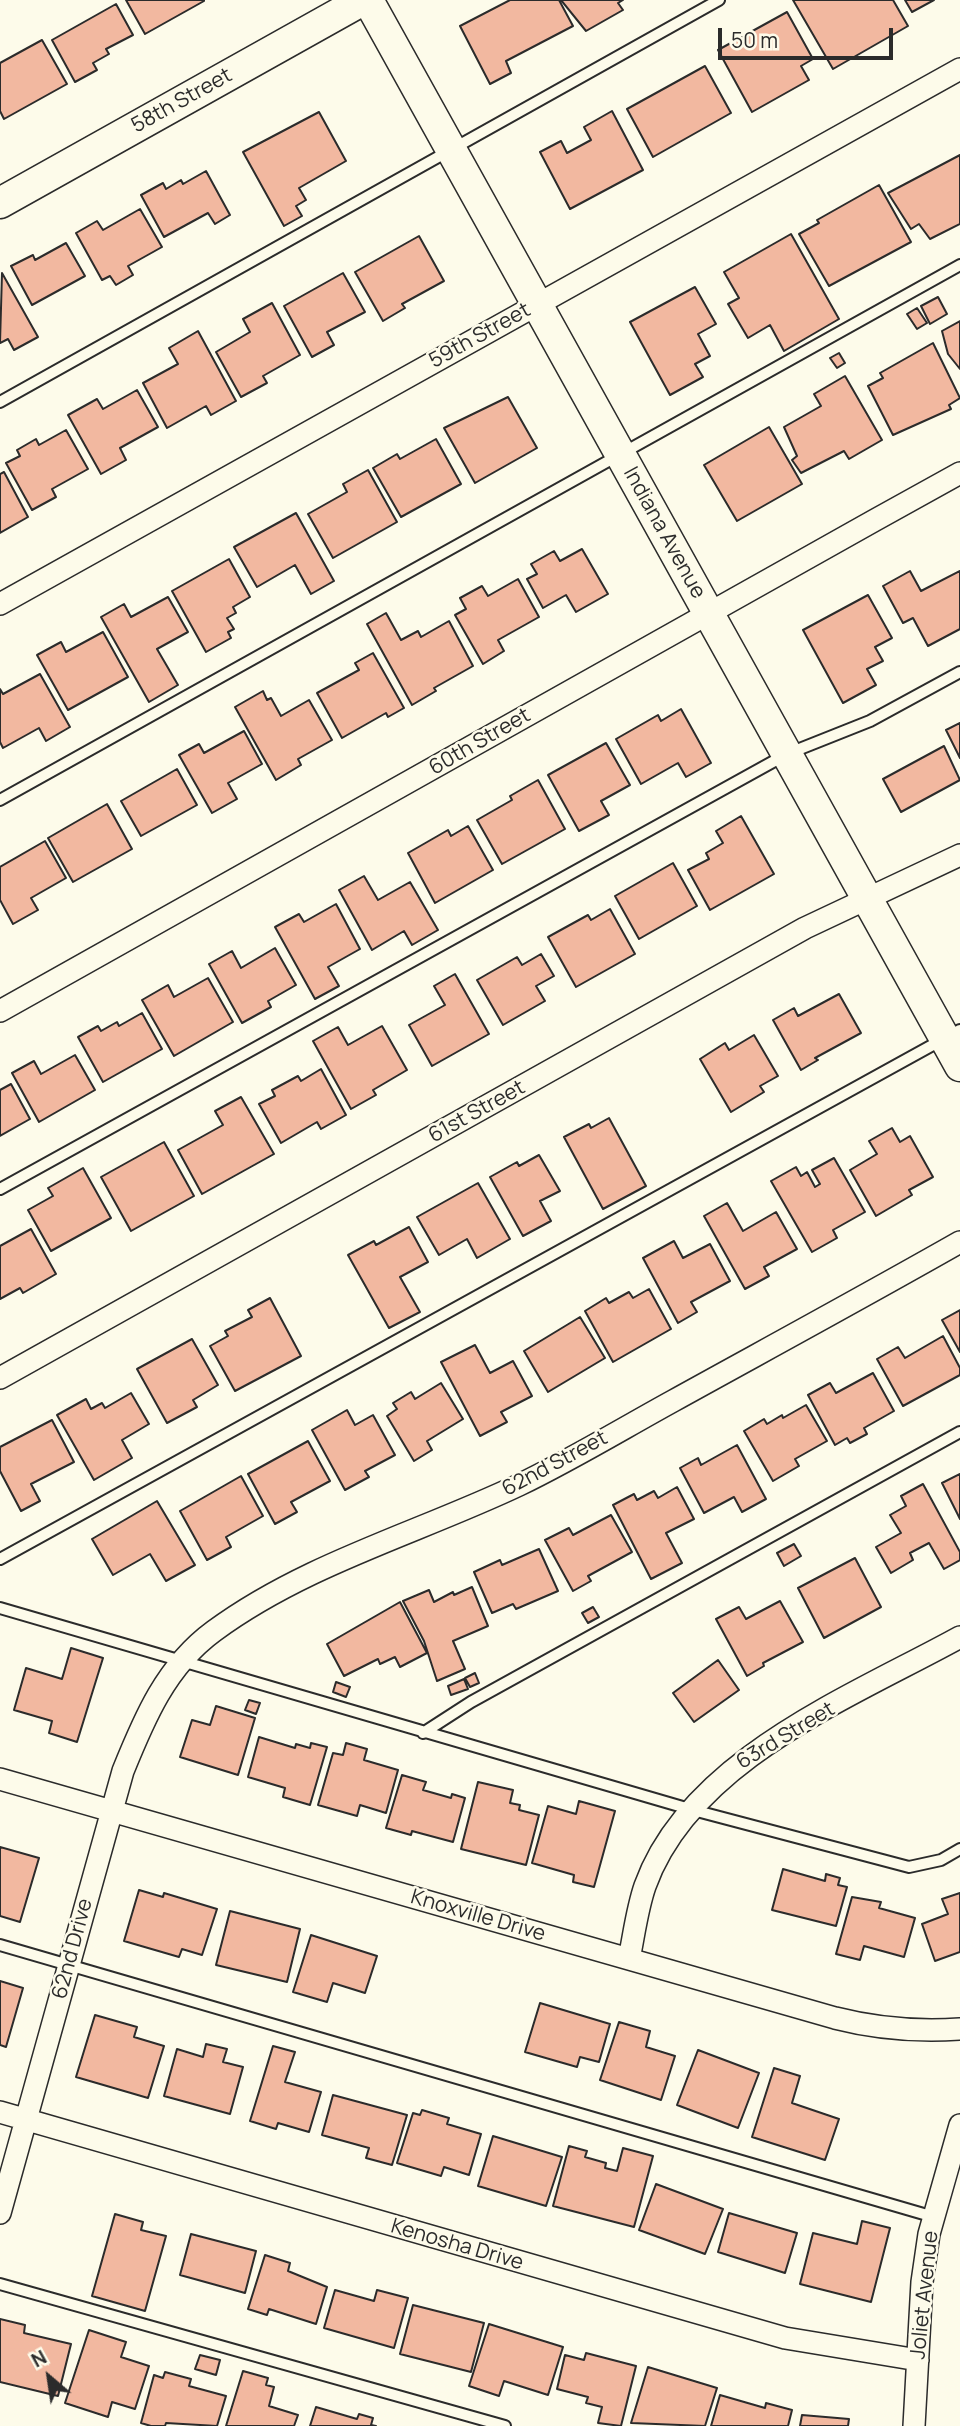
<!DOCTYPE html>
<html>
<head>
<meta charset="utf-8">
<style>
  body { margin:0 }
  #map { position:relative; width:960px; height:2426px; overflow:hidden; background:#fdfbea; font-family:Manrope,sans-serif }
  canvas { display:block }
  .north { position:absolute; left:14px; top:2342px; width:70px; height:70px; -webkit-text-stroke:5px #fdfbea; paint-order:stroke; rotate:331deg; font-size:19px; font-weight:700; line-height:28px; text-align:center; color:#2b2b2b }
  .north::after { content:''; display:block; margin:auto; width:24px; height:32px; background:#2b2b2b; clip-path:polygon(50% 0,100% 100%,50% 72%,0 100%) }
  .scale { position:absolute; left:718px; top:28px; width:175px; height:32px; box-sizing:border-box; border:4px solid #2b2b2b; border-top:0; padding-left:9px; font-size:21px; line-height:24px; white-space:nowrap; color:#2b2b2b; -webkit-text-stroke:5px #fdfbea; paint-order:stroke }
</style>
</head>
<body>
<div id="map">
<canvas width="960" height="2426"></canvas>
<div class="north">N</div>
<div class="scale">50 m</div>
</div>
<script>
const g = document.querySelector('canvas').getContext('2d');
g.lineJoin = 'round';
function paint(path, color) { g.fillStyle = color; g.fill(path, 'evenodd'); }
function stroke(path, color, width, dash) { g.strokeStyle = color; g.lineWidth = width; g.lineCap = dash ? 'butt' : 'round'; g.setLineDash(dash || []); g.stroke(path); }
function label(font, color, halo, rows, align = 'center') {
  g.font = font + ' Manrope,sans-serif'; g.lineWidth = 5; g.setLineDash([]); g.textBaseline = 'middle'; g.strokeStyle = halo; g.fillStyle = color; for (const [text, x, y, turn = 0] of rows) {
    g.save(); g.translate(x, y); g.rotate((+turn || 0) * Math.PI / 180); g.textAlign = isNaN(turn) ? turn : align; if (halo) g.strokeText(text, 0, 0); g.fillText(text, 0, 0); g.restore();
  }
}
const building = new Path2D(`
  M126,0H204V1L145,34Z
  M510,0H559L573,26L506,61L511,73L490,84L460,26Z
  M561,0H623L618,3L623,10L586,31Z
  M793,0H893L908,26L833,69Z
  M905,0H934L912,12Z
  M116,4L133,35L106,49L109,54L93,63L97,70L75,82L52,40Z
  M787,12L813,59L801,66L809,80L752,112L718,50Z
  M42,40L67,84L4,119L0,111V63Z
  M705,66L731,113L653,157L627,109Z
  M612,111L643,170L570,209L540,152L561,141L567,153L591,140L584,127Z
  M319,112L346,161L299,188L306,200L296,206L302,216L284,226L243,152Z
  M960,155V224L930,239L919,224L911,229L888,193Z
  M206,171L230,215L215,224L208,213L164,237L141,195L163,183L166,189L181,180L183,184Z
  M879,185L911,242L829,286L799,234L819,223L817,220Z
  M140,209L162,247L128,266L133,275L116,285L110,276L102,280L76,233L97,221L103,230Z
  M791,234L839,319L784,351L770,325L748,338L728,304L739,298L724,272Z
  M419,236L444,281L402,304L405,308L383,321L355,272Z
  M66,243L85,276L32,305L11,266L33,255L35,260Z
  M2,273L38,337L14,350L8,339L0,343Z
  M343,273L365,312L327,332L334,345L312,357L284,306Z
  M695,287L716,324L698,334L710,356L695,364L703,377L670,395L630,322Z
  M938,297L947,314L930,324L921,306Z
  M272,303L300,355L263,376L267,383L241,397L216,352L250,332L243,319Z
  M917,308L927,323L917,329L907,314Z
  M960,321V369L948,354L942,331Z
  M198,331L236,401L211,415L206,406L167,428L143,383L178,364L169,348Z
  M933,343L960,398L949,405L951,409L893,435L868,386L883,378L880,373Z
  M839,353L845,363L837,368L830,358Z
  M845,376L882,440L849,459L844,451L801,473L792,460L797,456L784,427L821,406L814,394Z
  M137,390L158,427L120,448L126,460L101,474L68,415L97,399L103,409Z
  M508,397L537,448L475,483L444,428Z
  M769,427L802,484L737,521L704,465Z
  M66,430L88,469L52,489L56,497L32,510L6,463L20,456L17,450L36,439L39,445Z
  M436,439L461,484L401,517L373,468L397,454L400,459Z
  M368,470L397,522L333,558L308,514L347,492L343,484Z
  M4,472L28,517L0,533V474Z
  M296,513L334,581L311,594L295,565L257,587L234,547Z
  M582,549L608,594L576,612L566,595L543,608L527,579L537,574L531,564L554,551L560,561Z
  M229,559L250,597L233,607L236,613L227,618L234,629L228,632L231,638L206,652L172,591Z
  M910,571L921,591L960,571V629L928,646L913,618L903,623L883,586Z
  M518,579L539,617L498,640L504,651L483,664L455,615L466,609L460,598L482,586L488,596Z
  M868,595L892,638L875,647L883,661L867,669L876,685L843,703L803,630Z
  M168,597L188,632L157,649L178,685L149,702L101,617L124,604L131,617Z
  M386,613L401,640L418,631L421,637L449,621L473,666L434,688L436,691L412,705L367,624Z
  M103,632L128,677L68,710L37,655L61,642L66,652Z
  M373,653L404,708L388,717L386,713L342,738L317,693L359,670L355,663Z
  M40,674L70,727L46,741L39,728L3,748L0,742V689L3,694Z
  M263,691L267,700L271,698L281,716L309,700L332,740L298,759L301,765L276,780L235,707Z
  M681,709L711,763L686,777L678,763L641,784L616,739L658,715L661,721Z
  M960,723V758L946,730Z
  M244,731L262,764L228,783L237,799L212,813L179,755L199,744L204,753Z
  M606,743L630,785L601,801L609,815L579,831L548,775Z
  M944,746L960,780L901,812L883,779Z
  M177,769L197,805L141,836L121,801Z
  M538,780L565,829L502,864L477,820L512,800L510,796Z
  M107,804L132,849L73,882L48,838Z
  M741,816L774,874L710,910L688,870L709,859L706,853L723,843L716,831Z
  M468,826L493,870L435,903L408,853L448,830L451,836Z
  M45,841L66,878L31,898L38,910L13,924L0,900V867Z
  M673,863L697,906L639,939L615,896Z
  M364,876L378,900L410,882L438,930L412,945L404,931L372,950L339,890Z
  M336,904L360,949L328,967L339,986L315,999L275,927L299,914L304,922Z
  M610,909L635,954L576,987L548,937L588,915L591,920Z
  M275,948L296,985L268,1001L271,1007L242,1023L209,964L232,951L241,968Z
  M541,954L554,976L536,986L545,1001L503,1025L477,980L517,957L522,965Z
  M455,974L489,1034L432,1066L409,1025L445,1005L434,986Z
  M208,978L233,1022L174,1056L142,1000L168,985L174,997Z
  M839,994L861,1033L815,1058L818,1060L801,1070L773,1020L794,1008L798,1016Z
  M142,1013L162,1049L103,1082L78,1037L98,1026L101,1031L117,1022L119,1026Z
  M382,1026L407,1070L373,1090L376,1095L351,1109L313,1041L338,1027L348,1045Z
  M754,1035L778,1076L760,1086L764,1092L731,1112L700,1059L725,1043L729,1050Z
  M75,1055L95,1090L39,1122L12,1073L34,1061L41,1074Z
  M321,1069L346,1115L321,1129L317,1122L281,1143L259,1104L275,1096L272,1090L298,1076L301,1081Z
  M11,1084L30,1119L0,1136V1090Z
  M241,1097L274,1154L202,1194L178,1150L223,1125L215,1111Z
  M609,1118L646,1186L603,1209L564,1137L589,1124L591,1128Z
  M892,1128L900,1142L910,1136L933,1177L909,1190L912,1195L876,1216L850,1170L877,1154L869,1141Z
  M164,1142L194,1196L131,1231L101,1177Z
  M539,1155L560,1191L540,1201L551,1221L523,1236L490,1177L517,1162L519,1166Z
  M834,1158L865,1212L833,1230L837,1238L812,1252L771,1181L796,1167L801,1176L807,1172L815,1187L820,1184L812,1170Z
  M83,1168L111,1218L51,1251L28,1210L53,1196L48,1188Z
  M478,1183L510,1239L477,1258L467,1239L439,1255L417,1217Z
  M727,1203L743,1231L776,1212L797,1249L764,1267L769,1276L745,1289L704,1216Z
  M409,1227L428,1262L400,1277L420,1312L389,1328L348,1255L374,1241L376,1245Z
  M31,1229L56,1274L23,1293L20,1288L0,1299V1246Z
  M674,1241L683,1258L710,1244L730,1281L691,1302L697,1312L678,1323L643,1258Z
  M649,1289L671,1329L613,1362L585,1311L606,1298L609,1303L629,1292L633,1298Z
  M270,1298L301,1356L235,1391L210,1346L228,1336L225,1331L252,1317L248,1310Z
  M960,1310V1352L942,1320Z
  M580,1317L605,1358L548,1392L524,1351Z
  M943,1336L960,1368V1375L903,1406L877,1359L898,1347L905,1358Z
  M192,1339L218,1385L193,1400L197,1407L167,1423L137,1369Z
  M475,1345L490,1373L513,1361L532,1396L501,1412L507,1422L480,1436L441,1362Z
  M873,1373L894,1411L864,1428L867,1434L850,1443L847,1438L835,1445L808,1395L830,1383L836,1393Z
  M441,1383L463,1419L427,1441L432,1450L414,1461L387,1416L397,1409L393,1403L411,1392L415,1399Z
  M131,1393L149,1424L122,1440L132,1458L94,1480L57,1415L86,1399L91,1409L102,1403L105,1408Z
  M806,1405L827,1441L795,1459L799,1466L773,1481L744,1431L764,1419L767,1424L782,1415L783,1418Z
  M347,1410L355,1425L373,1415L395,1455L365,1471L369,1477L345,1490L312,1430Z
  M52,1420L74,1462L31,1484L40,1501L21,1511L0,1471V1447Z
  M308,1441L330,1481L291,1502L297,1512L275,1524L248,1474Z
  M737,1445L766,1499L742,1512L734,1497L704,1513L680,1468L698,1458L701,1465Z
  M960,1474V1519L942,1483Z
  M241,1476L263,1516L226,1537L231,1547L207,1560L180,1511Z
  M923,1484L960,1552V1560L944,1569L929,1543L910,1553L913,1560L891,1573L876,1547L901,1533L890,1515L906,1506L901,1496Z
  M677,1487L694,1519L666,1533L682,1563L651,1579L613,1505L634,1494L637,1500L654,1491L658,1498Z
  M157,1501L195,1565L166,1581L150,1554L113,1575L92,1539Z
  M611,1515L632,1552L588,1576L591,1581L573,1591L545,1540L569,1528L573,1535Z
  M794,1544L801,1556L784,1566L777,1553Z
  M539,1549L558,1591L516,1609L513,1604L492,1613L474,1572L500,1560L502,1565Z
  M855,1558L881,1607L824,1638L798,1588Z
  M472,1587L488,1626L453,1641L465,1669L437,1681L424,1641L403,1601L429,1590L434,1602L453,1592L454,1595Z
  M780,1601L803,1642L763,1663L764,1666L747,1676L716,1619L739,1607L746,1619Z
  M400,1602L427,1653L400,1667L395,1657L380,1664L378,1659L344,1676L327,1644Z
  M593,1607L599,1617L588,1623L582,1613Z
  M71,1648L103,1658L77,1742L49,1733L52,1721L14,1710L26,1668L62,1679Z
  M718,1660L739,1690L694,1722L673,1693Z
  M475,1673L479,1683L470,1687L465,1678Z
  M464,1679L468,1689L451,1695L448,1686Z
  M336,1682L350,1687L346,1697L333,1692Z
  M249,1700L260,1703L256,1714L245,1710Z
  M216,1706L255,1718L238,1775L180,1757L192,1720L210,1725Z
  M259,1737L295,1748L296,1744L310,1748L311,1743L327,1747L310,1805L283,1797L285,1788L248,1777Z
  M346,1743L367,1749L364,1760L398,1770L386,1813L360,1805L357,1816L318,1805L333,1753L343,1755Z
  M402,1775L426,1782L423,1790L451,1798L452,1794L465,1798L453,1842L412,1831L411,1835L386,1828Z
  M478,1782L513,1790L510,1803L520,1805L519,1810L539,1815L526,1865L461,1849Z
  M579,1801L615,1811L594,1887L573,1882L574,1875L532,1863L548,1806L576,1814Z
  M0,1847L39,1858L20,1922L0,1916Z
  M783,1869L825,1881L826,1874L840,1878L838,1885L847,1887L836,1926L772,1910Z
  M139,1890L163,1897L164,1893L217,1909L202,1955L182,1949L179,1957L124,1941Z
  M960,1893V1952L935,1961L922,1924L948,1914L942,1899Z
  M852,1897L881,1902L879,1908L915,1918L904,1957L864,1946L860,1960L836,1954Z
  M230,1911L300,1929L287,1982L216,1965Z
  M311,1935L377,1956L365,1993L333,1983L327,2002L293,1992Z
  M0,1981L23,1988L6,2047L0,2045Z
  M540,2003L610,2024L599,2062L580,2057L577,2067L525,2052Z
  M95,2015L137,2027L134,2037L164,2046L148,2098L76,2077Z
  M619,2022L650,2031L646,2047L675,2056L661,2100L600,2080Z
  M206,2044L227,2049L223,2062L243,2067L230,2114L164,2096L177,2049L203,2057Z
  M273,2046L295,2052L285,2082L321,2092L309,2132L278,2123L276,2129L250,2121Z
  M698,2050L759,2073L738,2128L677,2105Z
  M774,2068L800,2076L792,2103L839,2119L825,2160L752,2137Z
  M333,2095L407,2115L392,2165L366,2158L369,2148L322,2135Z
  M422,2110L449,2118L447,2124L481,2134L469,2175L444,2167L441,2176L397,2163L413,2113L420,2115Z
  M493,2136L562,2157L546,2206L478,2186Z
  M569,2146L587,2151L585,2157L606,2163L605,2168L617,2171L623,2148L653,2156L634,2227L553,2206Z
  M656,2184L723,2209L705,2254L639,2230Z
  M729,2213L797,2233L785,2273L718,2252Z
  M115,2214L143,2222L141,2230L166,2236L145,2311L92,2296Z
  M862,2221L890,2228L871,2302L800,2284L813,2233L857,2244Z
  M191,2234L256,2251L245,2293L180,2275Z
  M265,2255L290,2263L288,2271L327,2287L316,2324L269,2309L267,2315L248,2309Z
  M335,2290L374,2301L377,2290L408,2298L394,2348L324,2328Z
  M413,2305L484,2323L471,2372L400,2354Z
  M0,2319L25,2325L24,2333L71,2344L58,2396L0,2382Z
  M489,2324L563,2347L548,2395L504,2381L499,2396L469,2386Z
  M89,2330L126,2342L121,2357L149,2366L135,2409L112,2402L108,2417L65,2403Z
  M586,2353L636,2366L621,2426L598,2423L602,2407L586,2403L588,2397L557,2389L565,2355L584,2360Z
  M200,2355L220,2360L216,2375L195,2369Z
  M648,2367L717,2388L705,2426L631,2423Z
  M243,2371L268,2378L266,2385L274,2387L269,2406L298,2415L294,2426H226Z
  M165,2372L191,2379L189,2386L226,2396L217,2426L166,2423L165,2426H151L141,2423L154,2375L163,2378Z
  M720,2395L765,2408L766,2403L792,2410L788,2426H711Z
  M316,2407L357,2419L359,2414L373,2418L371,2425L376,2426H310Z
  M802,2415L849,2419L848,2426H800Z`);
const lane = new Path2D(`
  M0,402L719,0
  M0,800L960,265
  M0,1189L787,754L870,721L960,672
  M0,1559L960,1030
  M0,1608L693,1810L909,1867L941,1860L960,1849
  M423,1733L471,1702L960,1432
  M0,1945L934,2217
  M0,2284L505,2426`);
const street = new Path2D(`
  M0,604L960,69
  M0,1011C322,834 639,650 960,473
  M0,1378L805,928L960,855
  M0,1779L835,2018C878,2029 916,2032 960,2029
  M629,1959C634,1935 637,1909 645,1886C690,1760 851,1697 960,1637
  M0,2112L785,2338L918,2360
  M0,2213L123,1771C144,1719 166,1666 214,1631C305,1564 418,1533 519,1485C571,1460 622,1429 673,1401C769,1348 865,1296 960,1242
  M914,2426L922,2282L929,2234L960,2125`);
const secondary = new Path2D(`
  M368,0L960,1066
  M0,203L363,0`);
const streetNames = [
  ["58th Street",182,101,-29],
  ["59th Street",480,336,-29],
  ["Indiana Avenue",664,533,61],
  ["60th Street",480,742,-30],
  ["61st Street",477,1112,-29],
  ["62nd Street",555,1464,-28],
  ["63rd Street",786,1736,-31],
  ["Knoxville Drive",478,1916,16],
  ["62nd Drive",73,1949,-75],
  ["Kenosha Drive",457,2245,16],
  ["Joliet Avenue",925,2295,-84]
];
paint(building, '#f2b8a0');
stroke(building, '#2b2b2b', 2);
stroke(lane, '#2b2b2b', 14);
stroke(street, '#2b2b2b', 24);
stroke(secondary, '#2b2b2b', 33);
stroke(lane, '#fdfbea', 10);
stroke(street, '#fdfbea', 21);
stroke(secondary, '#fdfbea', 30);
label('21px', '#2b2b2b', '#fdfbea', streetNames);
</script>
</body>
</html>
